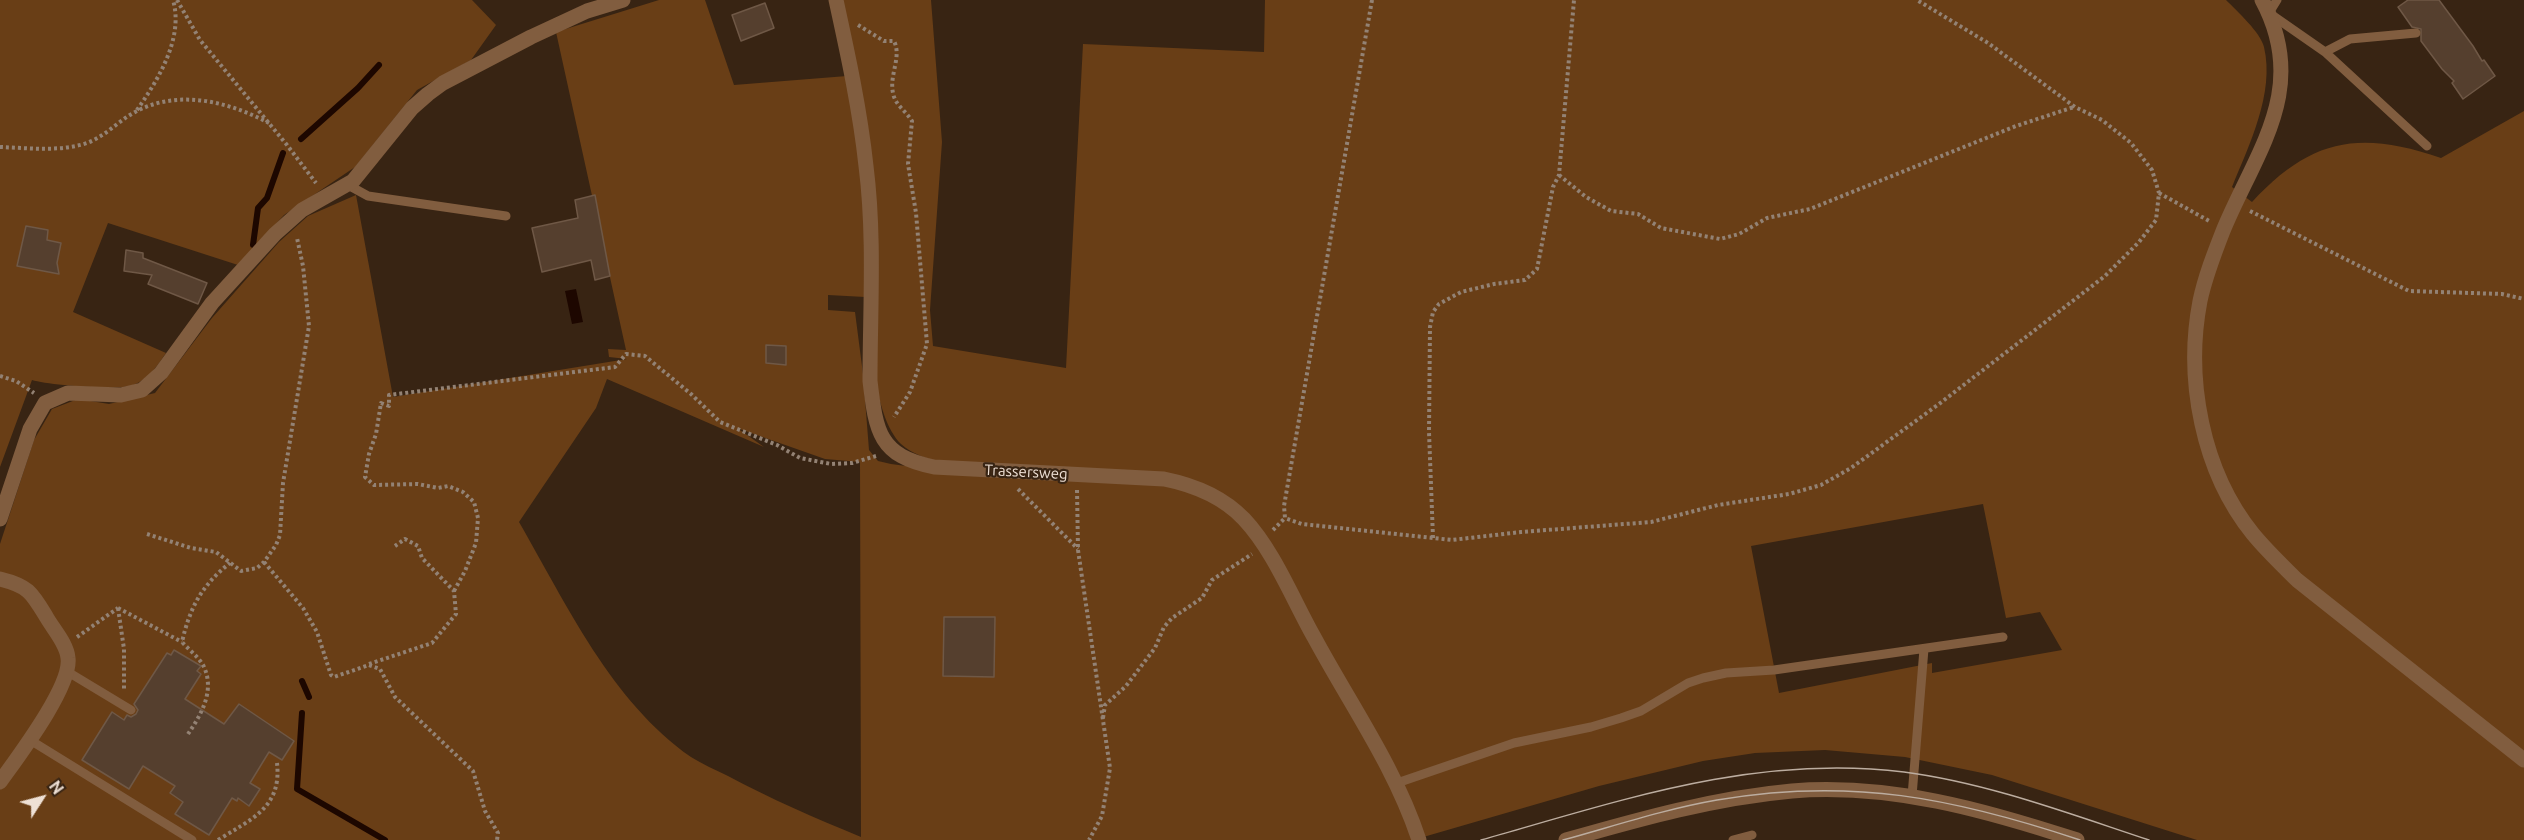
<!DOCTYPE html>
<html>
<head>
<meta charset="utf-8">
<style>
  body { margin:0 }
  #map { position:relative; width:2524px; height:840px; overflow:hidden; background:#382413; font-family:Ubuntu,sans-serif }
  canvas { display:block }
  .north { position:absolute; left:12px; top:768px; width:60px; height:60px; -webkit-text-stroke:4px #382413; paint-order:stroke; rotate:54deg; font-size:16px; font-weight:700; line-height:24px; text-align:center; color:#eee0d5 }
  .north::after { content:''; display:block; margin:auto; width:21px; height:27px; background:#eee0d5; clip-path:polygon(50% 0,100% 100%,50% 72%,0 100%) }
</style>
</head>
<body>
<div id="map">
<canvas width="2524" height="840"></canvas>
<div class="north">N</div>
</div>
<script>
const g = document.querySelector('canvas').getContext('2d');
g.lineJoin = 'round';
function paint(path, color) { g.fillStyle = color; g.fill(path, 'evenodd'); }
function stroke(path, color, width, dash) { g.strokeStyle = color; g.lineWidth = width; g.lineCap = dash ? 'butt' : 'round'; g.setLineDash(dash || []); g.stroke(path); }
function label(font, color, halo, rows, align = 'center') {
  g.font = font + ' Ubuntu,sans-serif'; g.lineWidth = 4.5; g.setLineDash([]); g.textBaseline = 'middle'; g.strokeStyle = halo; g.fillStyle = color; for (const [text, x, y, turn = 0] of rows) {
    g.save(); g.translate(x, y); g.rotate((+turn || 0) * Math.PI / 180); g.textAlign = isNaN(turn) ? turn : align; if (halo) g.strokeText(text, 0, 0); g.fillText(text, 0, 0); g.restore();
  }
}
const green = new Path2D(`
  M0,0H472L496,25L471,60L417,90L355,167L284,215L238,265L108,223L73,312L166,353C157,366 149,379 133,385C118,391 48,385 32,380L0,467Z
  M659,0H705L734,85L847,76L841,0H931L942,142L930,310L933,346L1066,368L1083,44L1264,52L1265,0H2226C2237,11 2261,33 2264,47C2275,93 2249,145 2232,187L2252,202C2311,138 2360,130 2441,158L2524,111V840H2197L1992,775L1905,757L1825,750L1755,753L1703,761L1599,786L1413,840H0V544L34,440L52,409L78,399L109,404L155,393L212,318L279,242L308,216L356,195L393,397L627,359L609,357L608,349L626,350L556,32ZM828,295L865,297C870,336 873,416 901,444C912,454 926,458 939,462L906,466L891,464L878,461L869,450L863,374L855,312L828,310ZM607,379L764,447L737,428L825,459L860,462L861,837C815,818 771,799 728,776C716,770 702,764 691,757C611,701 567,605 519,522L596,408ZM1983,504L2006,618L2040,612L2062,650L1932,673V663L1779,693L1751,546Z`);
const water = new Path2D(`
  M576,289L583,322L572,324L565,291Z`);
const stream = new Path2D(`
  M301,139L358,88L379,65
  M253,245L258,208L267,198L283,153
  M302,681L309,697
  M302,713L297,789L385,840`);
const building = new Path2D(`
  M2408,0H2439L2473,46L2482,61L2484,60L2495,76L2463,99L2452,83L2454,81L2442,69L2421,41V29L2412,27L2398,7Z
  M765,3L774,28L741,41L732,15Z
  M595,195L610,276L595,280L591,260L542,272L532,228L578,218L575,200Z
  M26,226L48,230L47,240L61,243L57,263L59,274L17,266Z
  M126,250L143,253V258L207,283L198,304L148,284L152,275L124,271Z
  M766,345L786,346V365L766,363Z
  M944,617H995L994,677L943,676Z
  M174,650L201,666L197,671L201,674L185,699L224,724L239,704L294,741L282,760L269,752L250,783L260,789L249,806L238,798L237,801L232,798L209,835L175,814L183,802L170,793L175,786L143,766L129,789L82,760L112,712L124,720L127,715L131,717L136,714L138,710L134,704L167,653L171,655Z`);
const path = new Path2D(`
  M177,0L200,40L287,145L316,183
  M1372,0L1284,506L1285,518L1302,524L1452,540L1521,532L1651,522L1718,505L1789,494L1821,485L1851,468L1939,404L2105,276L2139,242L2156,220L2159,193L2152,170L2131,143L2102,120L2075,107L1988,43L1917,0
  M858,25L884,41H894C902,57 889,75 893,93C895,105 906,111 912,121L908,164L916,213L927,344L910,392L894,417
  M137,110C158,80 184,38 173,0
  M0,147C28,148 60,152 87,143C106,136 119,120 137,111C180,89 229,102 269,123
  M1559,175L1586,197L1611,211L1638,214L1661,228L1720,239L1739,234L1767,218L1810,209L2016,126L2074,107
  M2159,193L2211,222
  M2250,211L2409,291L2502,294L2524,299
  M0,376L16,381L34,393
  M1018,489L1078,549
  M1077,490L1078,550L1110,768L1102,816L1089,840
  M1273,530L1285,518
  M147,534L191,548L216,552L241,571L257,568L264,562L276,545L280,535L283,483L309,326L303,266L297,238
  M1433,538L1429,432L1430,327L1433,312L1439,304L1461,292L1494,284L1525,280L1537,269L1553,187L1559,175L1574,0
  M264,562L303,608L317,632L331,675L334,677L369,665L380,669L395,697L473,771L485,811L498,833L497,840
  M454,591L465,571L476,543L478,518L474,502L463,492L448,486L438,488L418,484L374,485L365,477L369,454L376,434L381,403L389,406V395L615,367L626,354L645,356L691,394L720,422L777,445L800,458L831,464L852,463L876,456
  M118,608L124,649V691
  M118,608L182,642
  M77,637L118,608
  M369,664L432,643L456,614L454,591L422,558L418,546L405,539L395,546
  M1103,718L1105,705L1126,686L1155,648L1164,627L1172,618L1202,598L1212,580L1252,554
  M188,734C201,715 215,691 204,667C200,658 189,650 182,642C190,607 202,585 230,563
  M218,840C251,819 282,808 277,763`);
const service = new Path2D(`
  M2277,0L2269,13L2325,52L2427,146
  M2325,52L2350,39L2416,33
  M348,185L368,196L506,216
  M68,672L131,710
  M30,740L192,840
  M1397,783L1514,743L1591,727L1621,718L1641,711L1688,683L1703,678L1726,673L1774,670L2003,637
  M1912,796L1924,649
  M1733,840L1752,835`);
const minor = new Path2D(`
  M836,0C848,55 860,110 866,166C875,237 870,310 870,381C876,432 879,456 934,467L1164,479C1194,485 1222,496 1244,519C1274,551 1293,600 1314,637C1350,704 1395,767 1419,840
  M2262,0C2310,89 2256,151 2223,231C2214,254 2205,277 2200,301C2185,379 2202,471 2253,534C2267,551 2282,565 2297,580L2524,760
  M0,519L30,429L45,403L68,393L121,395L142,390L161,373L212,303L275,234L302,210L353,181L412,108L428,94L443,83L531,37L587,11L623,0
  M0,579C29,586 32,593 47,618C54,630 67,644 68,658C72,686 17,758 0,782
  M1566,840C1640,819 1714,798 1792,791C1890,783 1985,810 2077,840`);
const tram = new Path2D(`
  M1481,840C1623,800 1754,754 1904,772C1988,783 2070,814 2149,840
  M1563,840C1614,826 1665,809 1717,800C1850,777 1954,798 2080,840`);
const streetNames = [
  ["Trassersweg",1026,472,3]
];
paint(green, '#693e16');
paint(water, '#1d0700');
stroke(stream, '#1d0700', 6);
paint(building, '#553f2e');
stroke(building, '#6f5846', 1.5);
stroke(path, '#938274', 4, [3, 3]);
stroke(service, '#815d3f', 9);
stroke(minor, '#815d3f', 15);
stroke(tram, '#bcada0', 1.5);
label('15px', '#eee0d5', '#382413', streetNames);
</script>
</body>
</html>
